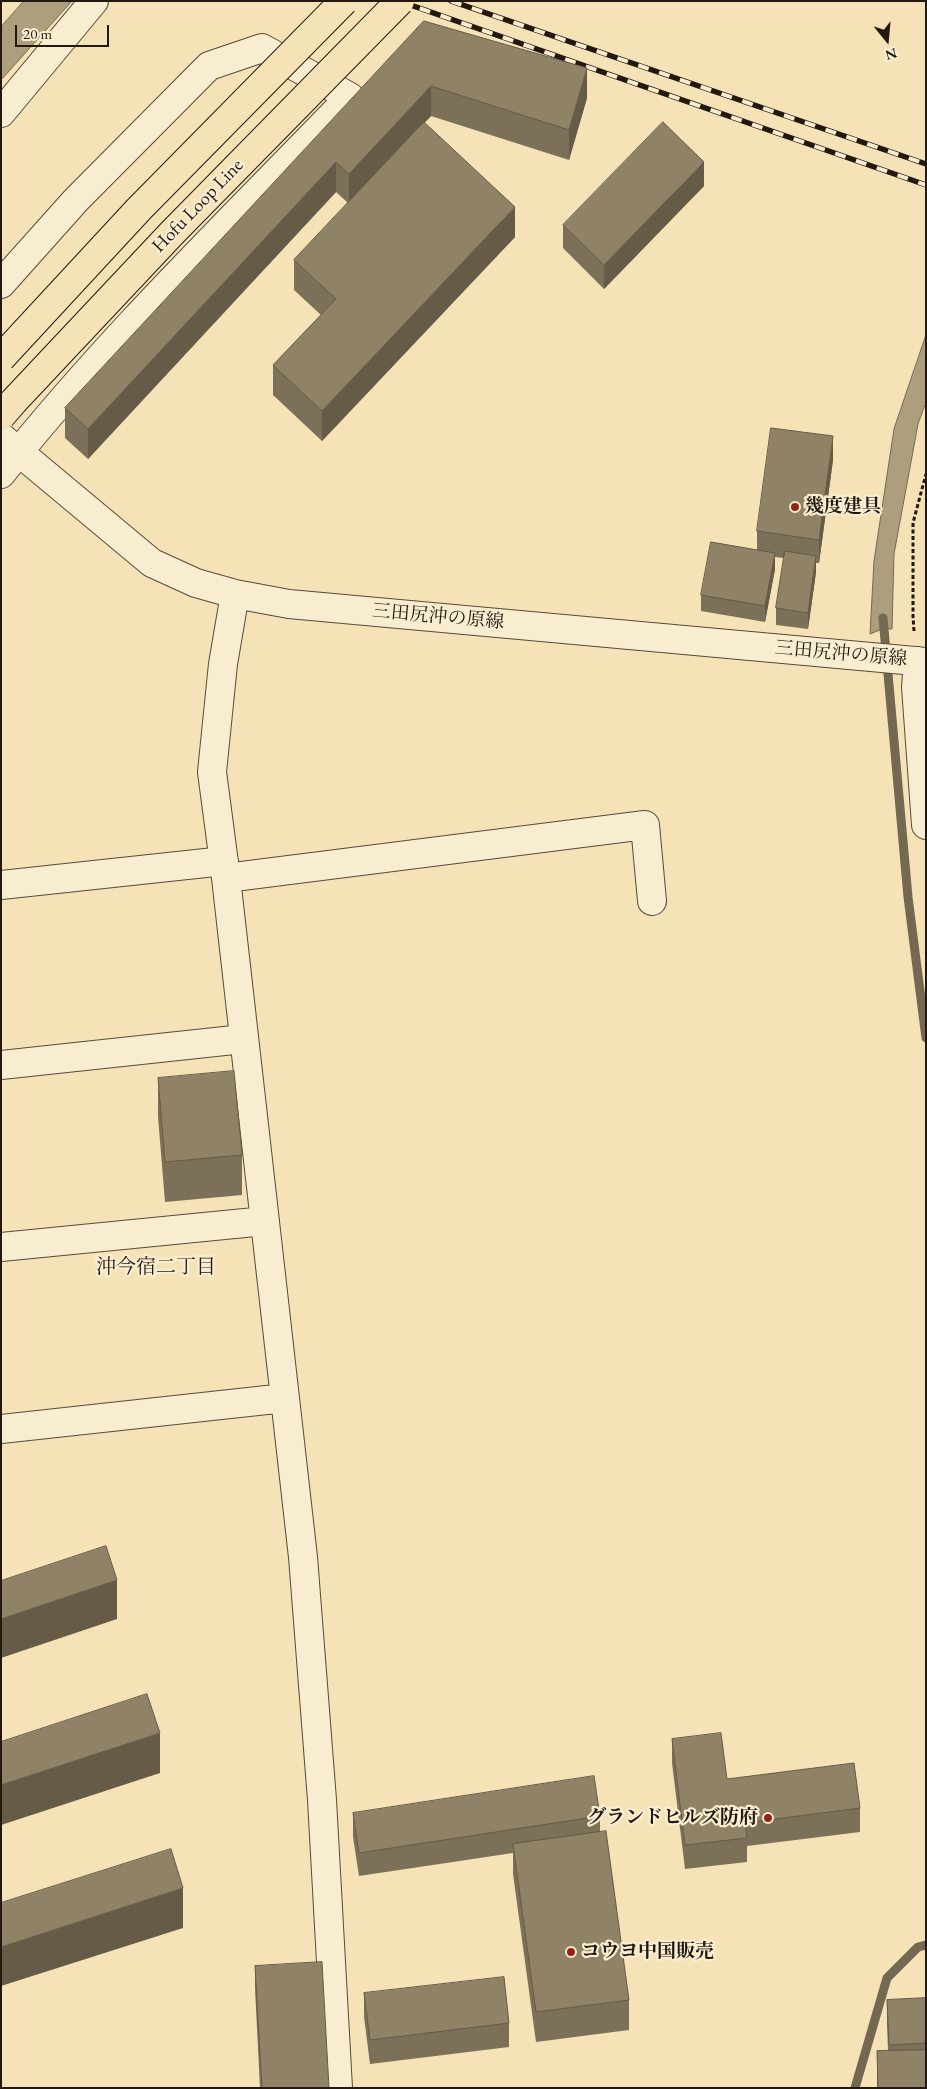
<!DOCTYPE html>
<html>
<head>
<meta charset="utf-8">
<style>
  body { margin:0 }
  #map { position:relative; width:927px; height:2089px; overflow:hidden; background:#f5e3b7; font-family:"EB Garamond",serif }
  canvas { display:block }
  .frame { position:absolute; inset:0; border:2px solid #22180f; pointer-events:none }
  .north { position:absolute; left:862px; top:15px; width:50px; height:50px; -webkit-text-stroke:4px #f8edd0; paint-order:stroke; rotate:163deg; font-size:14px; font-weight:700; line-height:20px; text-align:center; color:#22180f }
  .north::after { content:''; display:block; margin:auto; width:18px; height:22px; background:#22180f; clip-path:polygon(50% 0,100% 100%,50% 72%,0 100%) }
  .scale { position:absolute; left:15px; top:25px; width:94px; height:22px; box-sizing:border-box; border:2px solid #22180f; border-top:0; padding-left:6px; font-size:15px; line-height:18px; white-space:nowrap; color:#22180f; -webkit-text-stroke:4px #f8edd0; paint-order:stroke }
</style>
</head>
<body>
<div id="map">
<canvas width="927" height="2089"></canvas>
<div class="frame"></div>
<div class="north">N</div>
<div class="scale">20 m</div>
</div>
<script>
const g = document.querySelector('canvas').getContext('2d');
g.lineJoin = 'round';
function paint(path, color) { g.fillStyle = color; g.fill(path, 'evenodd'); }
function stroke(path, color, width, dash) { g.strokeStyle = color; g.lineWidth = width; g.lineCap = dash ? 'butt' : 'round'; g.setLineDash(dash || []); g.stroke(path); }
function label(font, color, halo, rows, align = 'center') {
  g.font = font + ' "EB Garamond","Noto Serif JP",serif'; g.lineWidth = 4.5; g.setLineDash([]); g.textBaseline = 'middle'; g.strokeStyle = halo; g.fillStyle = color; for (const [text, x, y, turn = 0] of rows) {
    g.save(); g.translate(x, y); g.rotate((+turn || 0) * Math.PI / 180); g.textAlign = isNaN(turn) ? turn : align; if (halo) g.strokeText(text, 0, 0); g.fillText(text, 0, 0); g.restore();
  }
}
const water = new Path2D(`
  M24,1H72L1,80V27Z
  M926,335V402L918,424L894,554L892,629H882L870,634L874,561L894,429Z`);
const stream = new Path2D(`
  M883,618L908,897L926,1038
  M855,2088L887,1978L918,1947L926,1945`);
const path = new Path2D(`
  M914,631L913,616V523L926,474`);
const minor = new Path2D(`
  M1,113L94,1
  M1,284L76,200L209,66L262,48L350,97C231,220 108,339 1,474
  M1,437L152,563L196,583L235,594L289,604L926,662
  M235,594L223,664L212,772L226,878L303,1557L322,1800L338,2088
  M918,661L916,687L926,825
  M226,878L645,825L652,901
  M1,885L224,861
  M1,1065L243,1039
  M1,1247L265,1221
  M1,1429L285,1398`);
const rail = new Path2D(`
  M399,1L926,185
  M451,1L926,164`);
const primaryBridge = new Path2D(`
  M1,358L139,209L344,1
  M1,416L14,401L172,233L400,1`);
const wall = new Path2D(`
  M424,21L587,98L569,160L431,116L424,123L515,237L322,441L273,395V365L321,315L294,290V260L348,203L336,192L88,459L65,438V408Z
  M704,186L604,289L563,248V225Z
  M833,460L819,563H816V572L808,629L776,625V608L784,558L775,557V569L765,622L701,611V595L757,550V531Z
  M158,1078L242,1155V1195L165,1202L158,1117Z
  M672,1739L727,1779L860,1808V1832L747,1846V1862L685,1869L672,1763Z
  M353,1813L600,1816V1832L629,2000V2030L536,2042L513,1874V1853L359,1876L353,1837Z
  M255,1966L329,2088H260L255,1989Z
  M364,1993L509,2023V2047L370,2064L364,2017Z
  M926,1998V2088H877V2051H888L887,2024V2000Z`);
const shadedWall = new Path2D(`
  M587,68V98L569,160V130Z
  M431,86V116L349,204V174Z
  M336,162V192L88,459V429Z
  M704,162V186L604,289V265Z
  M515,207V237L322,441V411Z
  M833,436V460L819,563V540Z
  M775,553V569L765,622V606Z
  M816,556V572L808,629V613Z
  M117,1580V1619L1,1658V1619Z
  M160,1733V1773L1,1825V1785Z
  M183,1888V1928L1,1986V1947Z`);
const building = new Path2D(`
  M424,21L587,68L569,130L431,86L349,174L336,162L88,429L65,408Z
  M424,122L515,207L322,411L273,365L336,299L294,260Z
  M663,122L704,162L604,265L563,225Z
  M771,428L833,436L819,540L757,531Z
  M711,542L775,553L765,606L701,595Z
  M785,551L816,556L808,613L776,608Z
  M234,1071L242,1155L165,1162L158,1078Z
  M106,1546L117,1580L1,1619V1581Z
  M147,1694L160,1733L1,1785V1742Z
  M721,1733L727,1779L854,1763L860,1808L745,1823L747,1838L685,1845L672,1739Z
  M594,1776L600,1816L359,1853L353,1813Z
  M606,1831L629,2000L536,2012L513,1844Z
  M171,1849L183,1888L1,1947V1903Z
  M322,1962L329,2088H262L255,1966Z
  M504,1977L509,2023L370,2040L364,1993Z
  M926,1998V2043L889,2045L887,2000Z
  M926,2050V2088H878L877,2051Z`);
const markers = [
  [795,507,5,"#8f2418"],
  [768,1818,5,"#8f2418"],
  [571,1952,5,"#8f2418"]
];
const streetNames = [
  ["Hofu Loop Line",198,206,-46],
  ["三田尻沖の原線",438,617,5],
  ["三田尻沖の原線",841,654,5]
];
const poiNames = [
  ["幾度建具",805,507],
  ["グランドヒルズ防府",758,1818,"right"],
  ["コウヨ中国販売",581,1952]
];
const neighbourhoodNames = [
  ["沖今宿二丁目",156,1268]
];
paint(water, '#ad9e7e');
stroke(water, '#756852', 1);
stroke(stream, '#756852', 9);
stroke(minor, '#574b39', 30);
stroke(path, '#22180f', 3, [4, 2.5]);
stroke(minor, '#f8edd0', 28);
stroke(rail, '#22180f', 5.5);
stroke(rail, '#f8edd0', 4, [11]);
stroke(primaryBridge, '#22180f', 30, []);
stroke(primaryBridge, '#f5e3b7', 28);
paint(wall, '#7c7058');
paint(shadedWall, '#655b47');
paint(building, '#908266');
stroke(building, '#655b47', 1);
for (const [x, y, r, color] of markers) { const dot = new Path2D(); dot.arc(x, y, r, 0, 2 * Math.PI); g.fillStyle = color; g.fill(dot); stroke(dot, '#f8edd0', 2); }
label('19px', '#22180f', '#f8edd0', streetNames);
label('bold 19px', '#22180f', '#f8edd0', poiNames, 'left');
label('20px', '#22180f', '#f8edd0', neighbourhoodNames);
</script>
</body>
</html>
